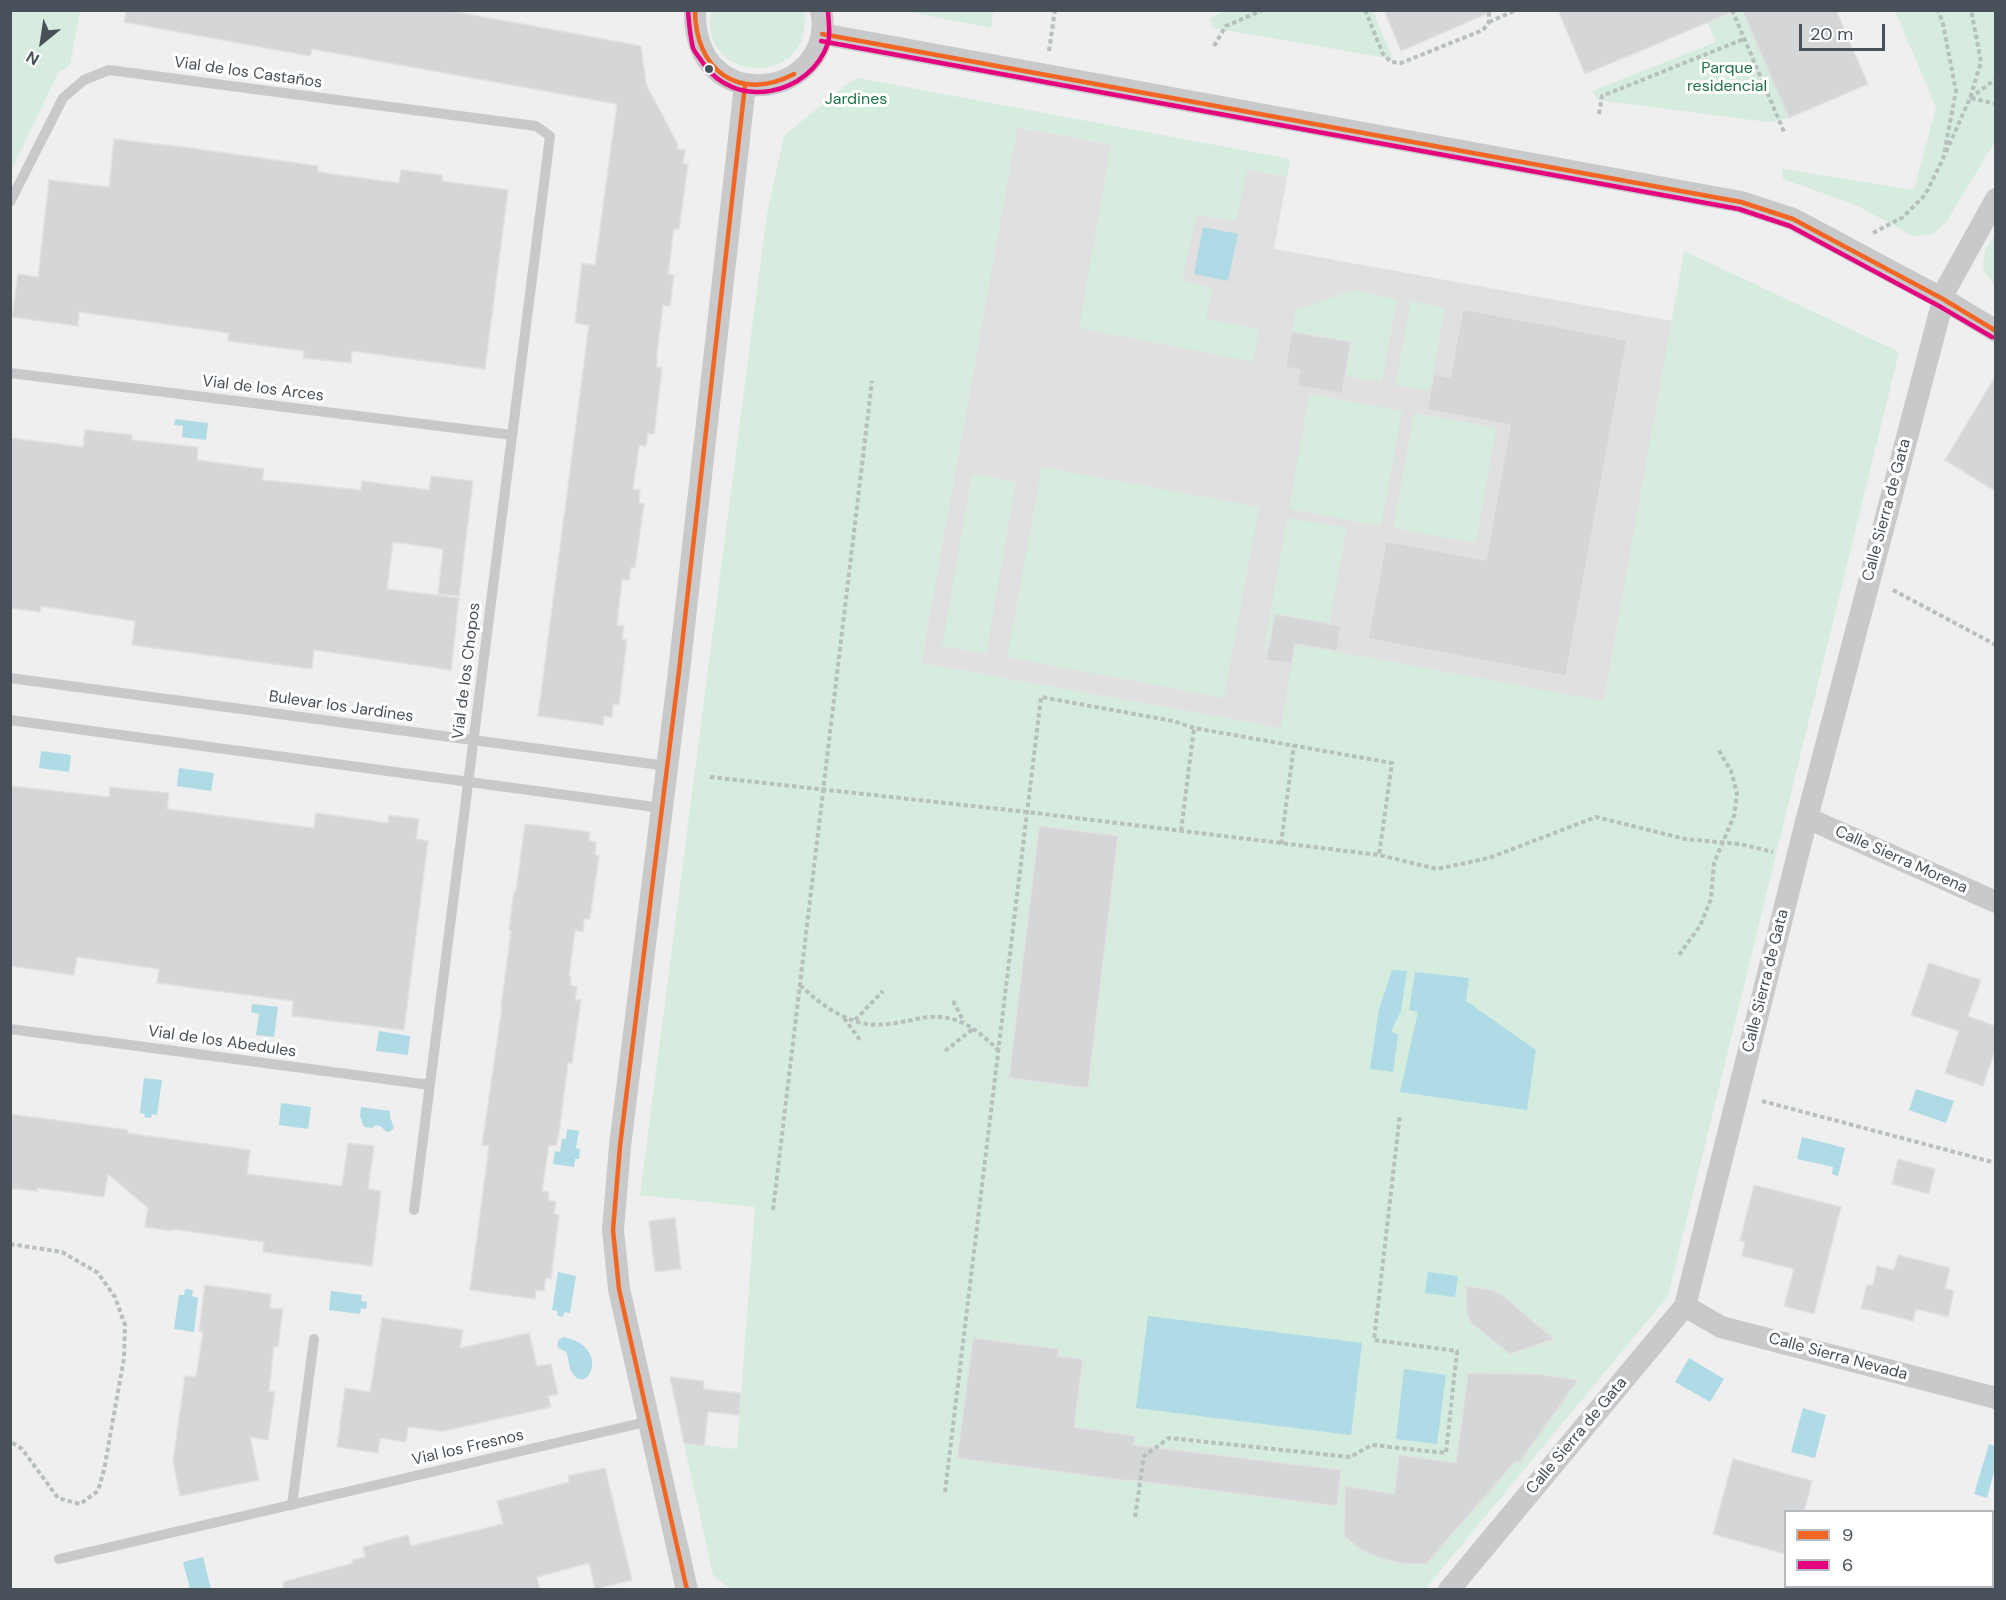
<!DOCTYPE html>
<html>
<head>
<meta charset="utf-8">
<style>
  body { margin:0 }
  #map { position:relative; width:2006px; height:1600px; overflow:hidden; background:#efefef; font-family:"DM Sans",sans-serif }
  canvas { display:block }
  .frame { position:absolute; inset:0; border:12px solid #485159; pointer-events:none }
  .legend { position:absolute; left:1784px; top:1510px; width:210px; height:78px; box-sizing:border-box; background:#fff; border:2px solid #b6b9bd; margin:0; padding:8px 10px; list-style:none; font-size:18px; color:#485159 }
  .legend li { display:flex; align-items:center; gap:12px; height:30px }
  .legend b { width:30px; border:2px solid #b6b9bd }
  .north { position:absolute; left:12px; top:12px; width:60px; height:60px; -webkit-text-stroke:4px #fff; paint-order:stroke; rotate:210deg; font-size:16px; font-weight:700; line-height:24px; text-align:center; color:#485159 }
  .north::after { content:''; display:block; margin:auto; width:21px; height:27px; background:#485159; clip-path:polygon(50% 0,100% 100%,50% 72%,0 100%) }
  .scale { position:absolute; left:1799px; top:24px; width:86px; height:27px; box-sizing:border-box; border:3px solid #485159; border-top:0; padding-left:8px; font-size:18px; line-height:21px; white-space:nowrap; color:#485159; -webkit-text-stroke:4px #fff; paint-order:stroke }
</style>
</head>
<body>
<div id="map">
<canvas width="2006" height="1600"></canvas>
<div class="frame"></div>
<ul class="legend">
<li><b style="height:8px;background:#f26522"></b>9</li>
<li><b style="height:8px;background:#e5007d"></b>6</li>
</ul>
<div class="north">N</div>
<div class="scale">20 m</div>
</div>
<script>
const g = document.querySelector('canvas').getContext('2d');
g.lineJoin = 'round';
function paint(path, color) { g.fillStyle = color; g.fill(path, 'evenodd'); }
function stroke(path, color, width, dash) { g.strokeStyle = color; g.lineWidth = width; g.lineCap = dash ? 'butt' : 'round'; g.setLineDash(dash || []); g.stroke(path); }
function label(font, color, halo, rows, align = 'center') {
  g.font = font + ' "DM Sans",sans-serif'; g.lineWidth = 6; g.setLineDash([]); g.textBaseline = 'middle'; g.strokeStyle = halo; g.fillStyle = color; for (const [text, x, y, turn = 0] of rows) {
    g.save(); g.translate(x, y); g.rotate((+turn || 0) * Math.PI / 180); g.textAlign = isNaN(turn) ? turn : align; if (halo) g.strokeText(text, 0, 0); g.fillText(text, 0, 0); g.restore();
  }
}
const education = new Path2D(`
  M1017,127L1287,177L1274,249L1672,321L1589,784L921,663Z`);
const green = new Path2D(`
  M11,10L80,11L70,65L58,73L11,171Z
  M804,10C816,90 697,85 711,11Z
  M904,11L993,10V11L991,28Z
  M1226,11H1373L1393,59L1213,28L1209,18Z
  M1738,11H1742L1789,118L1768,122L1598,100L1592,91L1716,42L1707,22Z
  M1895,11H1995V142L1946,222L1932,234L1913,236L1856,205L1783,179L1782,169L1914,190L1936,107Z
  M858,78L1290,159L1287,177L1247,169L1236,221L1196,215L1182,281L1212,287L1206,319L1259,329L1253,362L1079,328L1111,144L1017,127L921,663L1281,728L1295,644L1604,701L1684,251L1899,352L1668,1296L1425,1589L739,1590L729,1588L713,1575L684,1443L737,1449L755,1207L640,1195L767,213L784,136L847,84Z
  M1995,235V286L1983,270L1985,250Z
  M1353,290L1397,299L1382,382L1345,376L1351,342L1292,332L1296,310Z
  M1411,301L1445,308L1430,391L1395,385Z
  M1309,394L1402,411L1381,526L1289,509Z
  M1414,413L1496,428L1476,543L1393,528Z
  M1042,467L1259,507L1224,698L1007,657Z
  M972,474L1016,482L986,654L942,646Z
  M1287,518L1347,528L1329,623L1275,614L1267,650H1264Z`);
const water = new Path2D(`
  M1203,227L1238,234L1228,281L1194,274Z
  M175,419L208,423L206,440L182,437L183,426L174,425Z
  M41,751L71,755L69,772L39,768Z
  M179,768L214,773L211,791L177,786Z
  M1392,970L1407,971L1401,1011L1391,1031L1398,1035L1393,1072L1370,1069L1379,1009Z
  M1415,972L1469,978L1466,1001L1536,1050L1527,1110L1400,1092L1418,1012L1409,1010Z
  M252,1004L278,1007L274,1037L256,1035L259,1014L251,1012Z
  M379,1031L410,1036L408,1055L376,1051Z
  M144,1078L162,1080L157,1115L152,1114L151,1118L144,1117L145,1114L140,1113Z
  M1916,1089L1954,1101L1946,1123L1909,1110Z
  M281,1103L311,1107L308,1129L279,1125Z
  M361,1107L390,1111V1117L394,1128L391,1131L387,1132L380,1126L376,1125L372,1128L364,1127L360,1116Z
  M567,1129L579,1131L576,1148L580,1149L579,1159H575L574,1167L553,1164L555,1151L560,1152L562,1139H566Z
  M1802,1137L1845,1148L1838,1176L1832,1174L1833,1167L1797,1159Z
  M558,1272L576,1276L570,1313L565,1312L562,1317L558,1316L557,1311L552,1310Z
  M1428,1272L1458,1276L1455,1297L1425,1293Z
  M185,1289L193,1290L192,1296L198,1298L194,1332L174,1329L179,1295H184Z
  M331,1291L362,1295L361,1301L367,1302L366,1309L361,1308L360,1314L329,1310Z
  M1148,1316L1362,1343L1351,1435L1136,1408Z
  M563,1337C613,1346 587,1400 571,1371C568,1365 569,1358 566,1352L559,1348L557,1345L559,1340Z
  M1689,1358L1724,1379L1710,1402L1675,1382Z
  M1404,1369L1446,1375L1437,1444L1396,1439Z
  M1803,1408L1826,1415L1815,1458L1791,1452Z
  M1989,1444L1995,1446V1468L1987,1498L1974,1494Z
  M203,1557L211,1589H190L183,1562Z`);
const building = new Path2D(`
  M126,10H446L641,46L646,84L678,145L677,149L685,150L683,164H688L679,229H674L668,274L674,275L670,306L663,305L657,354V367L662,368L654,434L648,433L646,446L639,445L633,489L640,490L639,503L644,504L635,568L631,567L629,580L622,579L617,625L624,626L622,639L627,640L619,705L613,704L612,717L604,716L603,725L538,716L589,325L575,323L582,263L595,265L617,104L312,49L310,56L124,22Z
  M1384,10H1495L1401,51Z
  M1558,10H1735V11L1585,74Z
  M1742,10H1836L1868,84L1789,118Z
  M114,139L183,147L318,166V172L399,183L401,170L442,175V181L508,190L485,369L352,351L351,363L303,358L304,351L228,341L229,333L79,312L78,326L12,317L18,274L38,277L49,180L109,187Z
  M1463,309L1627,340L1566,676L1368,639L1386,541L1486,560L1510,425L1427,410L1434,374L1450,377Z
  M1292,332L1351,342L1342,394L1297,386L1300,370L1285,367Z
  M1995,377V491L1945,460Z
  M85,430L132,435V440L198,447L197,460L264,469L262,480L361,490L362,481L429,490L431,476L473,481L459,596L438,594L443,549L393,542L387,589L459,598L451,670L314,650L312,669L132,645L135,621L41,606L40,612L10,608V438L83,447Z
  M1275,614L1341,626L1337,651L1295,644L1292,664L1266,660Z
  M10,786L109,797L110,787L169,793L167,809L314,828L316,813L388,823L389,815L419,819L416,839L428,841L404,1030L292,1016L293,1001L157,983L159,969L77,957L74,975L10,966Z
  M525,824L590,832L589,841L596,842L595,855L599,856L590,919H584L583,932L575,930L569,976L571,977L570,985L577,987L575,1000H581L572,1063H568L559,1133L556,1146L549,1145L542,1191L549,1192L548,1200L556,1202L554,1214L559,1215L551,1279L546,1278L544,1291L536,1290L535,1299L470,1290L489,1146L482,1145L502,1008L501,1007L511,931L509,930L514,891H516Z
  M1039,826L1118,836L1088,1088L1009,1078Z
  M1929,963L1981,980L1968,1016L1995,1026V1050L1983,1086L1945,1073L1959,1031L1911,1015Z
  M10,1114L128,1130L127,1133L250,1150L247,1174L342,1186L348,1143L374,1146L368,1189L381,1191L372,1266L263,1252L264,1242L172,1229V1231L145,1227L148,1208L108,1174L104,1197L38,1188L37,1191L10,1188Z
  M1898,1159L1935,1169L1929,1194L1892,1184Z
  M1754,1185L1841,1207L1814,1314L1784,1306L1794,1269L1742,1256L1745,1242L1740,1241Z
  M675,1218L681,1269L655,1272L649,1221Z
  M1898,1255L1950,1268L1945,1288L1954,1291L1948,1317L1916,1309L1913,1321L1861,1308L1867,1285H1873L1877,1266L1894,1270Z
  M205,1285L271,1294L270,1308L283,1309L278,1347L274,1346L269,1391L275,1392L268,1440L250,1437L259,1480L180,1496L173,1461L185,1376L196,1377L203,1332L199,1331Z
  M1466,1286L1492,1290L1501,1294L1554,1339L1510,1354L1471,1323L1467,1313Z
  M382,1318L463,1330L460,1348L529,1333L537,1366L551,1364L558,1394L548,1396L551,1407L443,1431L408,1427L406,1442L380,1438L378,1453L337,1447L345,1388L370,1392Z
  M973,1338L1059,1349L1058,1356L1083,1359L1074,1427L1135,1436L1134,1445L1341,1470L1337,1506L1129,1480V1481L957,1458Z
  M1468,1373L1536,1374L1578,1380L1520,1462H1515L1426,1564H1405L1383,1559L1363,1551L1344,1536L1345,1486L1394,1494L1399,1455L1456,1463Z
  M670,1377L704,1381L703,1389L741,1393L739,1415L708,1412L704,1446L684,1443Z
  M1733,1459L1812,1481L1804,1512H1785V1554L1713,1534Z
  M605,1468L632,1580L595,1589L589,1563L537,1577L540,1590H284L283,1582L353,1563L352,1560L365,1557L363,1547L408,1535L411,1546L503,1524L497,1501L569,1482L568,1476Z`);
const path = new Path2D(`
  M1365,10L1383,54L1391,62L1401,63L1483,30L1489,22V10
  M1732,10L1785,134
  M1489,22L1516,10
  M1214,46L1226,26L1263,10
  M1049,51L1055,10
  M1970,98L1996,79
  M1971,98L1996,104
  M1599,114L1602,96L1744,39
  M1946,152L1970,98L1981,62L1971,10
  M1873,233L1903,217L1925,195L1943,159L1956,91L1943,24L1938,10
  M1893,590L1996,645
  M710,777L1027,812L1379,855L1437,869L1489,858L1596,817L1685,839L1740,844L1773,852
  M1181,831L1194,728
  M1281,844L1294,745
  M1679,955L1700,926L1711,899L1714,863L1734,816L1737,793L1731,771L1718,749
  M800,985C819,1003 836,1016 862,1023C879,1027 896,1023 912,1020C950,1010 972,1024 998,1050
  M953,1001L964,1022
  M844,1018L860,1040
  M855,1020L883,991
  M945,1051L974,1028
  M1762,1101L1996,1163
  M773,1210L872,381
  M10,1244L62,1252L98,1273L115,1297L125,1325L124,1358L104,1470L98,1491L80,1504L58,1498L22,1449L10,1441
  M945,1492L1041,697L1173,721L1194,728L1392,763L1379,855
  M1135,1517L1144,1456L1169,1438L1350,1457L1372,1445L1446,1453L1457,1351L1374,1340L1400,1114`);
const service = new Path2D(`
  M10,202L63,98L84,80L109,70L536,126L550,136L414,1210
  M10,373L512,435
  M10,678L667,766
  M10,720L662,808
  M10,1029L430,1085
  M292,1505L314,1339
  M59,1559L650,1421`);
const minor = new Path2D(`
  M695,10C693,123 839,97 821,10
  M822,34L1741,202L1793,219L1943,299L1996,331
  M1807,818L1996,902
  M1685,1306L1721,1327L1996,1398
  M687,1590L619,1289L613,1230L620,1146L679,671L745,85
  M1449,1590L1685,1306L1807,818L1946,289L1996,199`);
const bus1 = new Path2D(`
  M695,10C695,70 739,103 794,74
  M822,34L1741,202L1793,219L1943,299L1996,331
  M687,1590L619,1289L613,1230L620,1146L679,671L745,85`);
const bus2 = new Path2D(`
  M688,11C689,23 690,36 693,48C695,53 700,58 703,63C735,111 810,96 828,43C831,33 828,20 828,10
  M821,41L1739,209L1790,226L1939,306L1992,337`);
const markers = [
  [709,69,5,"#485159"]
];
const parkNames = [
  ["Parque",1727,69],
  ["residencial",1727,87],
  ["Jardines",856,100]
];
const streetNames = [
  ["Vial de los Castaños",248,73,8],
  ["Vial de los Arces",263,389,7],
  ["Calle Sierra de Gata",1887,510,-75],
  ["Vial de los Chopos",467,671,-83],
  ["Bulevar los Jardines",341,707,8],
  ["Calle Sierra Morena",1901,860,24],
  ["Calle Sierra de Gata",1766,981,-76],
  ["Vial de los Abedules",222,1042,8],
  ["Calle Sierra Nevada",1838,1357,15],
  ["Calle Sierra de Gata",1577,1436,-50],
  ["Vial los Fresnos",468,1448,-13]
];
paint(education, '#e1e0e0');
paint(green, '#d6ecde');
paint(water, '#afdbe6');
paint(building, '#d5d6d8');
stroke(building, '#e1e1e2', 1.5);
stroke(path, '#b7c0be', 4, [4.5, 3]);
stroke(service, '#c7c9ca', 10);
stroke(minor, '#c7c9ca', 22);
stroke(bus1, '#f26522', 4.5);
stroke(bus2, '#e5007d', 4.5);
for (const [x, y, r, color] of markers) { const dot = new Path2D(); dot.arc(x, y, r, 0, 2 * Math.PI); g.fillStyle = color; g.fill(dot); stroke(dot, '#fff', 2); }
label('16px', '#217349', '#fff', parkNames);
label('16px', '#485159', '#fff', streetNames);
</script>
</body>
</html>
